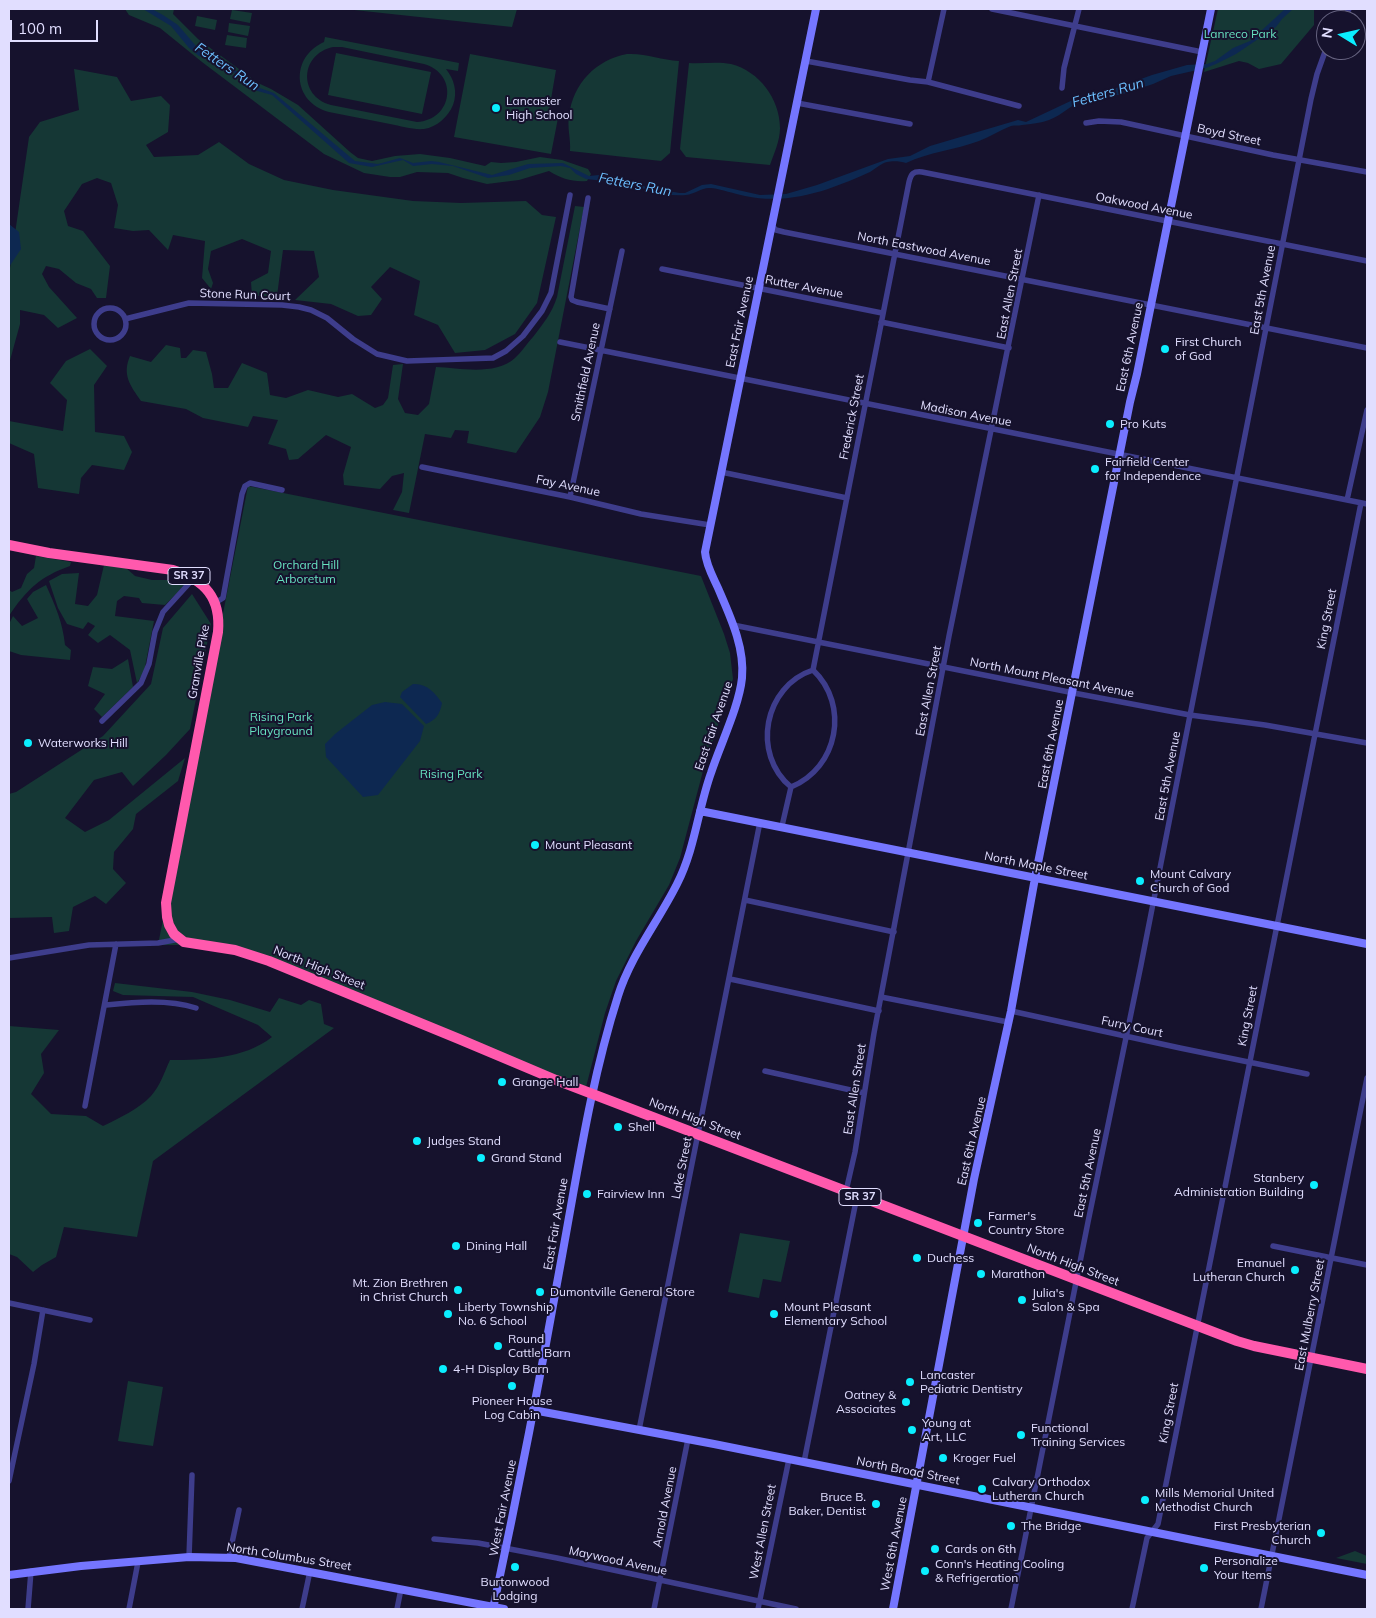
<!DOCTYPE html>
<html>
<head>
<meta charset="utf-8">
<style>
  body { margin:0 }
  #map { position:relative; width:1376px; height:1618px; overflow:hidden; background:#16122d; font-family:Mulish,sans-serif }
  canvas { display:block }
  .frame { position:absolute; inset:0; border:10px solid #e1deff; pointer-events:none }
  .north { position:absolute; left:1316px; top:10px; width:50px; height:50px; box-sizing:border-box; background:#16122d; border:1px solid #676481; border-radius:50%; rotate:279deg; font-size:14px; font-weight:700; line-height:20px; text-align:center; color:#e1deff }
  .north::after { content:''; display:block; margin:auto; width:18px; height:22px; background:#0aeeff; clip-path:polygon(50% 0,100% 100%,50% 72%,0 100%) }
  .scale { position:absolute; left:10px; top:20px; width:88px; height:22px; box-sizing:border-box; border:2px solid #e1deff; border-top:0; padding-left:6px; font-size:15px; line-height:18px; white-space:nowrap; color:#e1deff; -webkit-text-stroke:4px #16122d; paint-order:stroke }
</style>
</head>
<body>
<div id="map">
<canvas width="1376" height="1618"></canvas>
<div class="frame"></div>
<div class="north">N</div>
<div class="scale">100 m</div>
</div>
<script>
const g = document.querySelector('canvas').getContext('2d');
g.lineJoin = 'round';
function paint(path, color) { g.fillStyle = color; g.fill(path, 'evenodd'); }
function stroke(path, color, width, dash) { g.strokeStyle = color; g.lineWidth = width; g.lineCap = dash ? 'butt' : 'round'; g.setLineDash(dash || []); g.stroke(path); }
function label(font, color, halo, rows, align = 'center') {
  g.font = font + ' Mulish,sans-serif'; g.lineWidth = 4; g.setLineDash([]); g.textBaseline = 'middle'; g.strokeStyle = halo; g.fillStyle = color; for (const [text, x, y, turn = 0] of rows) {
    g.save(); g.translate(x, y); g.rotate((+turn || 0) * Math.PI / 180); g.textAlign = isNaN(turn) ? turn : align; if (halo) g.strokeText(text, 0, 0); g.fillText(text, 0, 0); g.restore();
  }
}
const green = new Path2D(`
  M125,9H174L173,14L198,39L258,83L271,89L298,105L350,152L358,158L372,161L395,156L420,154L450,158L485,166L491,162L501,163L516,162L540,157L562,160L588,169L591,174L587,181C572,182 562,179 549,171L519,180L487,184L463,178L448,173L417,172L400,177H390L364,173L324,154L202,62L160,28L129,15Z
  M345,9H517L512,27Z
  M1218,9H1314V25L1281,64L1259,69L1248,63L1239,61L1204,72Z
  M232,10L252,13L250,23L230,19Z
  M197,16L217,20L215,30L195,26Z
  M229,23L250,26L248,36L228,32Z
  M227,35L247,38L246,48L225,45Z
  M325,37L459,63L458,71L446,69C454,79 458,92 453,105C448,117 437,127 424,129C413,130 401,126 390,124C370,120 349,116 329,112C292,102 290,57 324,42ZM333,47H342L424,64C459,74 453,120 417,122L331,105C298,96 300,54 333,47Z
  M336,53L431,72L422,114L328,95Z
  M470,54L556,70L549,111L559,113L551,154L454,137Z
  M627,54C646,53 661,60 679,61L670,153L661,161L570,151C571,139 567,128 569,116C573,83 596,60 627,54Z
  M689,63C703,64 717,61 731,64C759,71 780,99 780,128C780,141 774,153 770,165L686,157L680,149Z
  M74,69L117,77L131,101L161,96L170,105L168,132L146,145L154,157L198,155L219,142L249,164L284,180L333,190L413,201L461,203L526,201L542,215L556,217L537,303L515,334L485,350L455,353L438,325L414,315L420,281L390,267L371,287L382,299L371,315L358,316L331,304L295,300L319,277L314,251L283,250L277,296H252L251,282L268,273L271,251L242,239L211,251L208,269L213,283L211,289L202,278L205,241L173,235L168,250L149,230L133,231L114,228L118,205L111,183L97,178L82,184L64,211L68,226L83,231L110,266L106,298H97L91,289L76,283L59,269L46,266L42,274L49,287L77,318L58,328L44,315L20,310V324L9,364V275L29,137L40,122L79,110Z
  M575,206L584,207L548,392L540,417L516,453L467,443L469,431L455,430L451,438L425,434L409,513L393,510L402,492L404,473L392,476L380,489L344,485L343,475L351,447L326,435L298,459L289,460L286,449L268,444L278,420L253,416L248,427L203,418L186,409L141,401C130,385 122,375 130,356L151,362L166,345L180,348L181,358H186L193,350L206,352L212,374L214,388H228L242,363L267,373L270,395L286,398L308,390L338,397L352,394L375,408L383,405L388,398L393,365L403,364L398,399L405,413L418,415L429,404L436,367C460,368 495,376 515,358C522,352 527,343 533,337C543,324 552,313 557,297Z
  M90,349L107,366L94,385L95,432L124,436L132,452L124,470L92,465L81,478L79,494L38,488L34,454L9,443V421L63,431L67,400L50,383L66,361Z
  M248,486L701,576L724,634L730,653L733,679L703,771L680,858L669,885L636,941L616,981L605,1013L585,1091L269,961L198,945H158Z
  M36,556L71,562L70,566C41,576 26,590 9,616V590L12,592L21,588L27,574L34,568Z
  M104,565L126,568L135,576L152,580H173L180,576L188,582L165,605L142,603L139,598L124,596L117,601L115,616L154,621L144,672L137,683L130,650L110,635L98,643L88,635L95,626L88,622L83,629L67,624L58,608L49,581L62,574L79,573L75,604L88,606L97,595Z
  M46,585C55,605 63,623 65,645L71,650L70,660L21,655L9,651V624L13,616L22,626L38,618L27,599L33,592Z
  M192,594L211,624L190,729L166,755L133,786L122,772L94,780L65,818L85,832L109,820L185,758L178,781L136,814L133,829L114,852L113,869L126,883L106,904L95,896L73,907L69,931L54,933L52,917L9,918V794L16,792L103,736L151,684L163,628Z
  M128,659L133,687L102,717L94,709L105,694L88,686L93,667L112,669Z
  M115,983L192,992L230,1000L270,1012L279,998L301,1005L309,1000L321,1004L324,1024L334,1028L153,1161L137,1237L64,1227L56,1257L42,1265L33,1272L17,1257L9,1254V1026L59,1030L41,1054L44,1073L31,1094L51,1114L86,1116L103,1126C118,1119 140,1108 151,1096C160,1086 164,1073 170,1060C204,1060 244,1059 272,1037L258,1025L193,997L123,995L113,991Z
  M740,1233L790,1241L781,1282L763,1279L759,1298L728,1292Z
  M128,1381L163,1387L153,1446L118,1441Z
  M1355,1551L1367,1556V1564L1336,1558Z`);
const water = new Path2D(`
  M143,9H152L163,15L178,25L196,46L234,69L254,86L274,93L355,161L378,164L400,158L413,163L431,161L439,162L492,175L528,164L563,163L589,176L599,175L621,179L637,183L648,188L680,193H685L702,185L711,184L760,195L786,194L817,185L888,159L910,156L930,146L1018,120L1026,122L1077,98L1085,97L1093,98L1105,92L1152,75L1187,65L1207,64L1215,61L1233,48L1250,41L1285,9H1293L1282,19L1276,27L1236,54L1216,64L1206,68L1171,76L1153,84L1120,95H1108L1101,100L1090,102L1086,100C1072,103 1063,115 1049,120C1041,123 1031,124 1022,125C1018,126 1015,125 1011,126C1000,130 990,137 979,141C955,150 929,152 906,163C900,161 892,161 887,162C882,163 875,169 870,172C857,178 842,184 828,189C800,198 774,202 745,196C734,194 722,189 711,188C702,187 695,194 686,195C665,197 639,188 620,180L614,182L586,179L576,174L570,168L561,166L530,168L509,175L488,178L453,166L432,164L413,166L403,160L372,167L349,163L272,95L254,90L243,79L233,72L213,61L199,56L189,48L171,26Z
  M9,224L19,232L21,249L9,267Z
  M413,684C427,683 435,693 442,703C440,714 436,720 426,724L400,697L402,692Z
  M385,702L402,704L424,726L420,741L378,795L363,797L326,757L325,744L335,734L372,705Z`);
const street = new Path2D(`
  M992,9L1202,52
  M1342,20L1349,9
  M806,61L910,80L928,82L1019,106
  M928,82L944,9
  M1062,88L1064,68L1079,9
  M797,103L910,124
  M1086,123L1099,121L1121,122L1273,155L1367,172
  M588,198L571,297L572,300L577,302L610,309
  M772,226L776,230L784,232L1367,348
  M662,269L882,313
  M94 324a16 16 0 1 1 32 0a16 16 0 1 1-32 0Z
  M125,319L189,303L282,305L299,307L311,310L327,318L353,339L377,354L407,361L493,358L506,351L523,336L542,311L551,293L570,195
  M881,322L1009,348
  M560,342L1367,504
  M422,467L570,497L641,514L710,525
  M721,472L847,498
  M570,497L622,251
  M1347,500L1367,410
  M215,603L223,598L242,494L245,486L250,483L282,490
  M733,625L1079,694L1190,715L1265,725L1367,743
  M813,670L909,182C911,174 913,171 922,172L1367,261
  M102,721L141,683L149,664L155,632L163,612L194,578
  M791,787C751,754 764,686 813,670
  M791,787C838,768 850,705 813,670
  M782,826L791,787
  M745,900L894,932
  M9,958L89,945L158,943L180,939
  M730,979L879,1011
  M881,997L1008,1022
  M106,1005C135,1002 168,999 196,1008
  M1011,1011L1180,1048L1307,1074
  M765,1071L864,1093
  M85,1106L116,944
  M846,1191L855,1152L874,1033L949,636L1039,195
  M1273,1246L1367,1265
  M9,1303L90,1320
  M639,1430L760,822
  M804,1462L857,1196
  M9,1481L34,1364L43,1310
  M434,1539L478,1543L557,1558L796,1609
  M189,1557L192,1475
  M229,1557L239,1510
  M28,1609L31,1571
  M129,1609L138,1562
  M302,1609L310,1571
  M397,1609L401,1589
  M654,1609L688,1439
  M758,1609L789,1459
  M1011,1609L1088,1222L1141,965L1311,99L1317,74L1326,49
  M1132,1609L1147,1538L1158,1524L1361,503
  M1261,1609L1367,1078`);
const secondary = new Path2D(`
  M700,811L1367,944
  M533,1410L714,1444L1367,1575
  M9,1575L81,1566L189,1557L236,1558L504,1609
  M493,1609C518,1492 541,1374 562,1256C578,1169 591,1080 618,996C631,955 658,922 677,884C695,849 698,809 711,773C720,745 739,707 742,678C745,647 730,616 718,588C713,577 706,565 705,552L816,9
  M893,1609L974,1179L1011,1011L1035,878L1130,402L1137,374L1211,9`);
const highway = new Path2D(`
  M9,545L49,553L173,570C205,580 221,598 218,632L166,903L167,917L169,925L174,934L184,942L235,950L269,961L459,1039L556,1080L1237,1341L1254,1346L1367,1369`);
const markers = [
  [496,108,5,"#0aeeff"],
  [1165,349,5,"#0aeeff"],
  [1110,424,5,"#0aeeff"],
  [1095,469,5,"#0aeeff"],
  [28,743,5,"#0aeeff"],
  [535,845,5,"#0aeeff"],
  [1140,881,5,"#0aeeff"],
  [502,1082,5,"#0aeeff"],
  [618,1127,5,"#0aeeff"],
  [417,1141,5,"#0aeeff"],
  [481,1158,5,"#0aeeff"],
  [1314,1185,5,"#0aeeff"],
  [587,1194,5,"#0aeeff"],
  [978,1223,5,"#0aeeff"],
  [456,1246,5,"#0aeeff"],
  [917,1258,5,"#0aeeff"],
  [1295,1270,5,"#0aeeff"],
  [981,1274,5,"#0aeeff"],
  [458,1290,5,"#0aeeff"],
  [540,1292,5,"#0aeeff"],
  [1022,1300,5,"#0aeeff"],
  [448,1314,5,"#0aeeff"],
  [774,1314,5,"#0aeeff"],
  [498,1346,5,"#0aeeff"],
  [443,1369,5,"#0aeeff"],
  [910,1382,5,"#0aeeff"],
  [512,1386,5,"#0aeeff"],
  [906,1402,5,"#0aeeff"],
  [912,1430,5,"#0aeeff"],
  [1021,1435,5,"#0aeeff"],
  [943,1458,5,"#0aeeff"],
  [982,1489,5,"#0aeeff"],
  [1145,1500,5,"#0aeeff"],
  [876,1504,5,"#0aeeff"],
  [1011,1526,5,"#0aeeff"],
  [1321,1533,5,"#0aeeff"],
  [935,1549,5,"#0aeeff"],
  [515,1567,5,"#0aeeff"],
  [1204,1568,5,"#0aeeff"],
  [925,1571,5,"#0aeeff"]
];
const shields = [
  [189,576,42],
  [860,1197,42]
];
const shieldNames = [
  ["SR 37",189,576],
  ["SR 37",860,1197]
];
const parkNames = [
  ["Lanreco Park",1240,34],
  ["Orchard Hill",306,565],
  ["Arboretum",306,579],
  ["Rising Park",281,717],
  ["Playground",281,731],
  ["Rising Park",451,774]
];
const poiNames = [
  ["Lancaster",506,101],
  ["High School",506,115],
  ["First Church",1175,342],
  ["of God",1175,356],
  ["Pro Kuts",1120,424],
  ["Fairfield Center",1105,462],
  ["for Independence",1105,476],
  ["Waterworks Hill",38,743],
  ["Mount Pleasant",545,845],
  ["Mount Calvary",1150,874],
  ["Church of God",1150,888],
  ["Grange Hall",512,1082],
  ["Shell",628,1127],
  ["Judges Stand",427,1141],
  ["Grand Stand",491,1158],
  ["Stanbery",1304,1178,"right"],
  ["Administration Building",1304,1192,"right"],
  ["Fairview Inn",597,1194],
  ["Farmer's",988,1216],
  ["Country Store",988,1230],
  ["Dining Hall",466,1246],
  ["Duchess",927,1258],
  ["Emanuel",1285,1263,"right"],
  ["Lutheran Church",1285,1277,"right"],
  ["Marathon",991,1274],
  ["Mt. Zion Brethren",448,1283,"right"],
  ["in Christ Church",448,1297,"right"],
  ["Dumontville General Store",550,1292],
  ["Julia's",1032,1293],
  ["Salon & Spa",1032,1307],
  ["Liberty Township",458,1307],
  ["No. 6 School",458,1321],
  ["Mount Pleasant",784,1307],
  ["Elementary School",784,1321],
  ["Round",508,1339],
  ["Cattle Barn",508,1353],
  ["4-H Display Barn",453,1369],
  ["Lancaster",920,1375],
  ["Pediatric Dentistry",920,1389],
  ["Oatney &",896,1395,"right"],
  ["Associates",896,1409,"right"],
  ["Pioneer House",512,1401,"center"],
  ["Log Cabin",512,1415,"center"],
  ["Young at",922,1423],
  ["Art, LLC",922,1437],
  ["Functional",1031,1428],
  ["Training Services",1031,1442],
  ["Kroger Fuel",953,1458],
  ["Calvary Orthodox",992,1482],
  ["Lutheran Church",992,1496],
  ["Mills Memorial United",1155,1493],
  ["Methodist Church",1155,1507],
  ["Bruce B.",866,1497,"right"],
  ["Baker, Dentist",866,1511,"right"],
  ["The Bridge",1021,1526],
  ["First Presbyterian",1311,1526,"right"],
  ["Church",1311,1540,"right"],
  ["Cards on 6th",945,1549],
  ["Personalize",1214,1561],
  ["Your Items",1214,1575],
  ["Conn's Heating Cooling",935,1564],
  ["& Refrigeration",935,1578],
  ["Burtonwood",515,1582,"center"],
  ["Lodging",515,1596,"center"]
];
const streetNames = [
  ["Boyd Street",1229,135,12],
  ["Oakwood Avenue",1144,206,11],
  ["North Eastwood Avenue",924,249,11],
  ["Rutter Avenue",804,287,11],
  ["East 5th Avenue",1263,290,-79],
  ["East Allen Street",1010,294,-79],
  ["Stone Run Court",245,295,2],
  ["East Fair Avenue",740,322,-78],
  ["East 6th Avenue",1130,347,-78],
  ["Smithfield Avenue",586,372,-78],
  ["Madison Avenue",966,414,11],
  ["Frederick Street",852,417,-79],
  ["Fay Avenue",568,486,12],
  ["King Street",1327,619,-79],
  ["Granville Pike",199,662,-80],
  ["North Mount Pleasant Avenue",1052,678,11],
  ["East Allen Street",929,691,-79],
  ["East Fair Avenue",714,726,-71],
  ["East 6th Avenue",1051,744,-79],
  ["East 5th Avenue",1168,776,-79],
  ["North Maple Street",1036,866,11],
  ["North High Street",319,968,22],
  ["King Street",1248,1016,-79],
  ["Furry Court",1132,1027,12],
  ["East Allen Street",855,1089,-81],
  ["North High Street",695,1119,21],
  ["East 6th Avenue",972,1141,-77],
  ["Lake Street",682,1168,-79],
  ["East 5th Avenue",1088,1173,-78],
  ["East Fair Avenue",556,1224,-80],
  ["North High Street",1073,1265,21],
  ["East Mulberry Street",1310,1315,-79],
  ["King Street",1169,1413,-79],
  ["North Broad Street",908,1471,11],
  ["Arnold Avenue",665,1507,-79],
  ["West Fair Avenue",503,1508,-79],
  ["West Allen Street",763,1532,-79],
  ["West 6th Avenue",894,1544,-79],
  ["North Columbus Street",289,1557,9],
  ["Maywood Avenue",618,1561,12]
];
const waterNames = [
  ["Fetters Run",227,67,34],
  ["Fetters Run",1108,93,-16],
  ["Fetters Run",635,185,11]
];
paint(green, '#153735');
paint(water, '#0d2851');
stroke(street, '#3e3d8c', 5.5);
stroke(secondary, '#7576ff', 8);
stroke(highway, '#ff59ad', 10);
for (const [x, y, r, color] of markers) { const dot = new Path2D(); dot.arc(x, y, r, 0, 2 * Math.PI); g.fillStyle = color; g.fill(dot); stroke(dot, '#16122d', 2); }
for (const [x, y, w] of shields) { const box = new Path2D(); box.roundRect(x - w / 2, y - 8.5, w, 17, 4); g.fillStyle = '#16122d'; g.fill(box); stroke(box, '#e1deff', 1); }
label('bold 11px', '#e1deff', null, shieldNames);
label('12px', '#67e2c0', '#16122d', parkNames);
label('12px', '#e1deff', '#16122d', poiNames, 'left');
label('12px', '#e1deff', '#16122d', streetNames);
label('italic 14px', '#6cbfff', '#16122d', waterNames);
</script>
</body>
</html>
